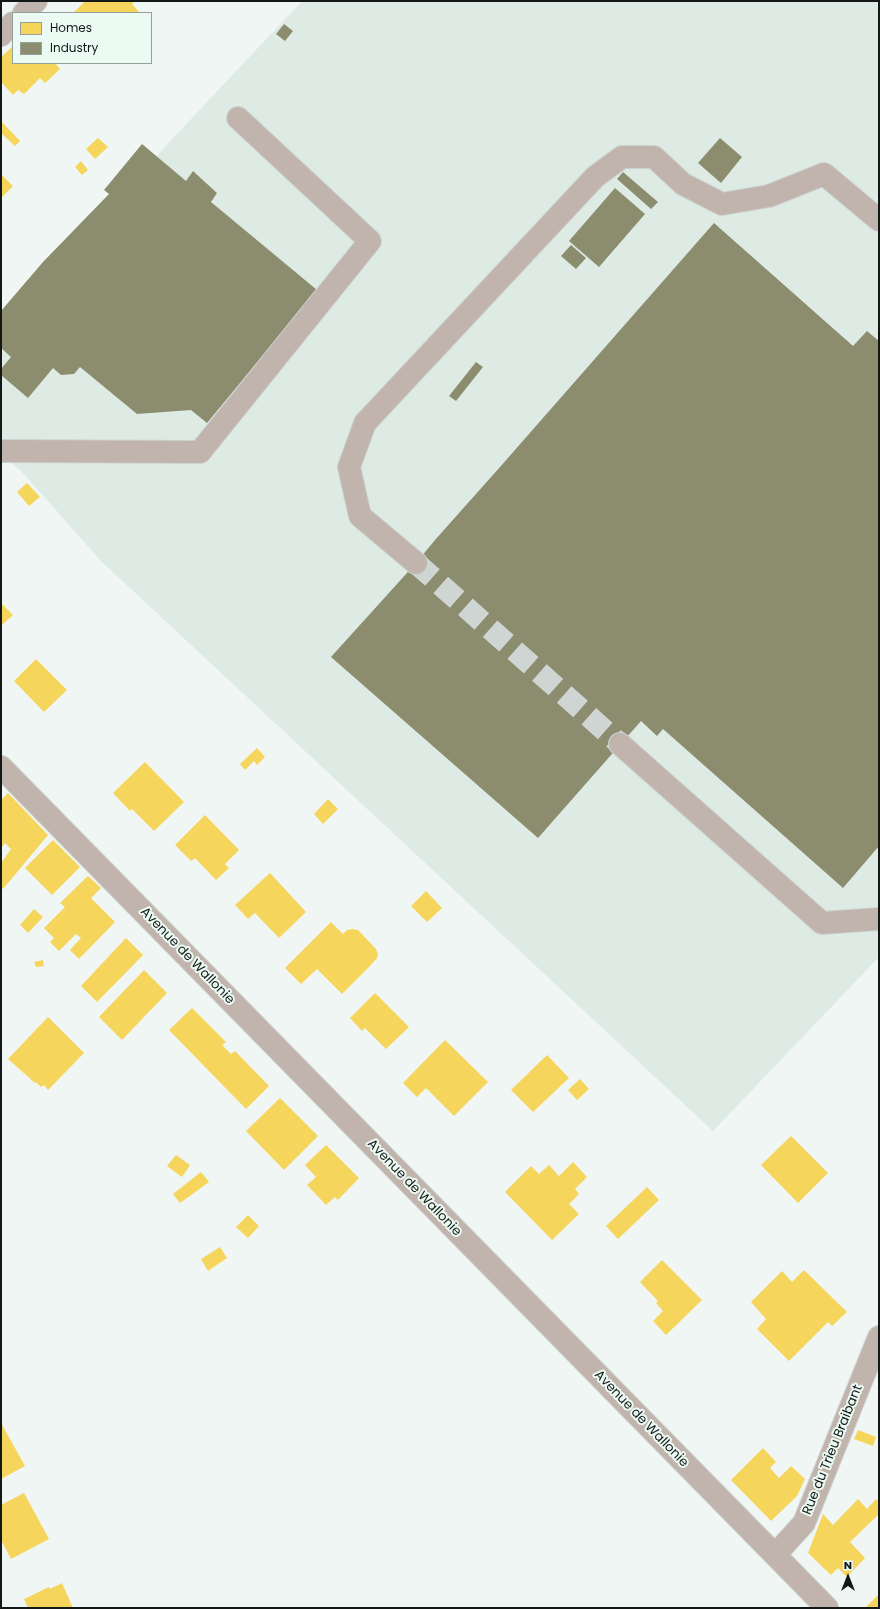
<!DOCTYPE html>
<html>
<head>
<meta charset="utf-8">
<style>
  body { margin:0 }
  #map { position:relative; width:880px; height:1609px; overflow:hidden; background:#f0f6f3; font-family:Poppins,sans-serif }
  canvas { display:block }
  .frame { position:absolute; inset:0; border:2px solid #131816; pointer-events:none }
  .legend { position:absolute; left:12px; top:12px; width:140px; height:52px; box-sizing:border-box; background:#ecfaf4; border:1px solid #95a09b; margin:0; padding:5px 7px; list-style:none; font-size:12px; color:#131816 }
  .legend li { display:flex; align-items:center; gap:8px; height:20px }
  .legend b { width:20px; border:1px solid #95a09b }
  .north { position:absolute; left:828px; top:1557px; width:40px; height:40px; -webkit-text-stroke:3px #ecfaf4; paint-order:stroke; rotate:0deg; font-size:11px; font-weight:700; line-height:16px; text-align:center; color:#131816 }
  .north::after { content:''; display:block; margin:auto; width:14px; height:18px; background:#131816; clip-path:polygon(50% 0,100% 100%,50% 72%,0 100%) }
</style>
</head>
<body>
<div id="map">
<canvas width="880" height="1609"></canvas>
<div class="frame"></div>
<ul class="legend">
<li><b style="height:11px;background:#f6d55c"></b>Homes</li>
<li><b style="height:11px;background:#8c8c6e"></b>Industry</li>
</ul>
<div class="north">N</div>
</div>
<script>
const g = document.querySelector('canvas').getContext('2d');
g.lineJoin = 'round';
function paint(path, color) { g.fillStyle = color; g.fill(path, 'evenodd'); }
function stroke(path, color, width, dash) { g.strokeStyle = color; g.lineWidth = width; g.lineCap = dash ? 'butt' : 'round'; g.setLineDash(dash || []); g.stroke(path); }
function label(font, color, halo, rows, align = 'center') {
  g.font = font + ' Poppins,sans-serif'; g.lineWidth = 4; g.setLineDash([]); g.textBaseline = 'middle'; g.strokeStyle = halo; g.fillStyle = color; for (const [text, x, y, turn = 0] of rows) {
    g.save(); g.translate(x, y); g.rotate((+turn || 0) * Math.PI / 180); g.textAlign = isNaN(turn) ? turn : align; if (halo) g.strokeText(text, 0, 0); g.fillText(text, 0, 0); g.restore();
  }
}
const built = new Path2D(`
  M302,1H879V957L713,1131L102,562L23,473L1,454V321Z`);
const homes = new Path2D(`
  M85,1H135L132,4L140,13H73Z
  M13,46V63H55L60,69L45,83L40,78L24,94L18,90L13,95L1,82V57Z
  M1,121L20,141L15,146L2,134L1,135Z
  M98,138L108,147L95,159L86,149Z
  M81,161L88,170L82,175L75,167Z
  M1,174L13,186L2,197L1,196Z
  M27,483L40,497L29,506L17,492Z
  M1,603L13,615L1,626Z
  M36,659L67,690L44,712L14,681Z
  M257,748L265,757L257,765L254,761L245,770L240,764Z
  M145,762L184,802L154,831L132,809L130,811L113,793Z
  M8,793L48,835L3,889L1,887V863L11,849L5,843L1,848V798L2,799Z
  M328,799L338,809L323,824L314,814Z
  M205,815L239,850L225,864L229,868L216,880L195,858L191,861L175,845Z
  M53,840L80,867L52,895L25,868Z
  M270,873L306,912L279,938L255,913L248,919L235,905Z
  M88,876L101,888L91,898L115,922L79,959L70,950L81,938L76,934L59,951L50,942L54,938L44,928L65,907L60,903Z
  M426,891L442,908L427,922L411,906Z
  M34,909L43,917L28,933L20,925Z
  M331,922L343,934L347,930L352,929L358,930L376,949L378,954L377,958L369,967L342,994L317,969L301,984L285,968Z
  M126,938L143,955L97,1002L81,986Z
  M43,960L44,966L36,967L34,962Z
  M144,970L167,993L122,1040L99,1017Z
  M375,993L409,1027L386,1049L365,1028L362,1031L350,1018Z
  M192,1008L226,1042L222,1045L231,1054L235,1051L269,1086L246,1109L169,1030Z
  M48,1017L84,1053L48,1090L44,1085L41,1087L36,1082L35,1083L8,1059Z
  M445,1040L488,1082L454,1116L426,1088L417,1097L403,1083Z
  M547,1055L569,1078L533,1112L511,1090Z
  M580,1079L589,1089L577,1100L568,1090Z
  M280,1098L318,1136L284,1170L246,1131Z
  M791,1136L828,1173L798,1203L761,1165Z
  M326,1145L359,1178L338,1200L335,1197L326,1205L307,1185L316,1177L305,1165Z
  M176,1155L190,1165L182,1177L167,1166Z
  M573,1162L587,1177L575,1189L579,1194L569,1204L579,1214L552,1240L505,1192L531,1166L539,1174L549,1165L559,1176Z
  M201,1172L209,1182L180,1203L173,1194Z
  M647,1187L659,1200L618,1239L606,1226Z
  M248,1215L259,1226L248,1238L236,1227Z
  M220,1247L227,1258L208,1271L201,1259Z
  M662,1260L702,1300L666,1335L653,1321L663,1311L656,1303L658,1301L640,1282Z
  M804,1270L847,1312L832,1326L828,1322L789,1361L757,1329L766,1319L751,1302L782,1271L792,1282Z
  M1,1423L25,1466L1,1479Z
  M858,1430L876,1437L873,1446L854,1439Z
  M763,1448L776,1462L770,1468L779,1478L791,1466L805,1479L797,1496L771,1521L731,1480Z
  M24,1493L49,1539L11,1559L1,1540V1505Z
  M858,1499L867,1509L876,1499L879,1502V1514L850,1542L865,1558L847,1577L838,1568L831,1575L808,1553L823,1514L833,1525Z
  M62,1583L73,1608H28L24,1599L49,1587L50,1589Z
  M879,1594V1608H865Z`);
const industry = new Path2D(`
  M284,24L293,31L285,41L276,34Z
  M720,138L742,157L721,183L698,163Z
  M142,144L186,181L193,171L217,193L211,202L317,290L207,423L191,410L137,414L80,367L74,374L61,375L53,368L28,398L1,375V369L11,357L1,348V311L43,262L109,194L104,190Z
  M623,172L658,202L651,209L617,179Z
  M615,188L645,214L599,267L569,241Z
  M714,223L853,346L867,331L879,341V365L878,367L879,368V846L843,888L663,729L657,736L641,721L538,838L331,657L416,563L435,540L500,467Z
  M571,245L586,258L576,269L561,256Z
  M476,362L483,367L456,401L449,396Z`);
const minorTunnel = new Path2D(`
  M416,563L620,744`);
const minor = new Path2D(`
  M24,13L36,1
  M1,35L13,23
  M1,451L200,452L370,241L238,118
  M416,563L360,516L349,467L365,423L595,177L622,157H654L683,184L722,204L769,196L824,174L879,220
  M620,744L822,923L879,919
  M1,767L827,1608
  M775,1555L804,1523L879,1337`);
const streetNames = [
  ["Avenue de Wallonie",187,956,46],
  ["Avenue de Wallonie",414,1188,46],
  ["Avenue de Wallonie",641,1419,46],
  ["Rue du Trieu Braibant",833,1450,-68]
];
paint(built, '#deebe5');
paint(homes, '#f6d55c');
paint(industry, '#8c8c6e');
stroke(minorTunnel, '#cfd5d2', 22, [22, 11]);
stroke(minor, '#cdd2d0', 24);
stroke(minor, '#c0b4ac', 22);
label('13px', '#131816', '#ecfaf4', streetNames);
</script>
</body>
</html>
